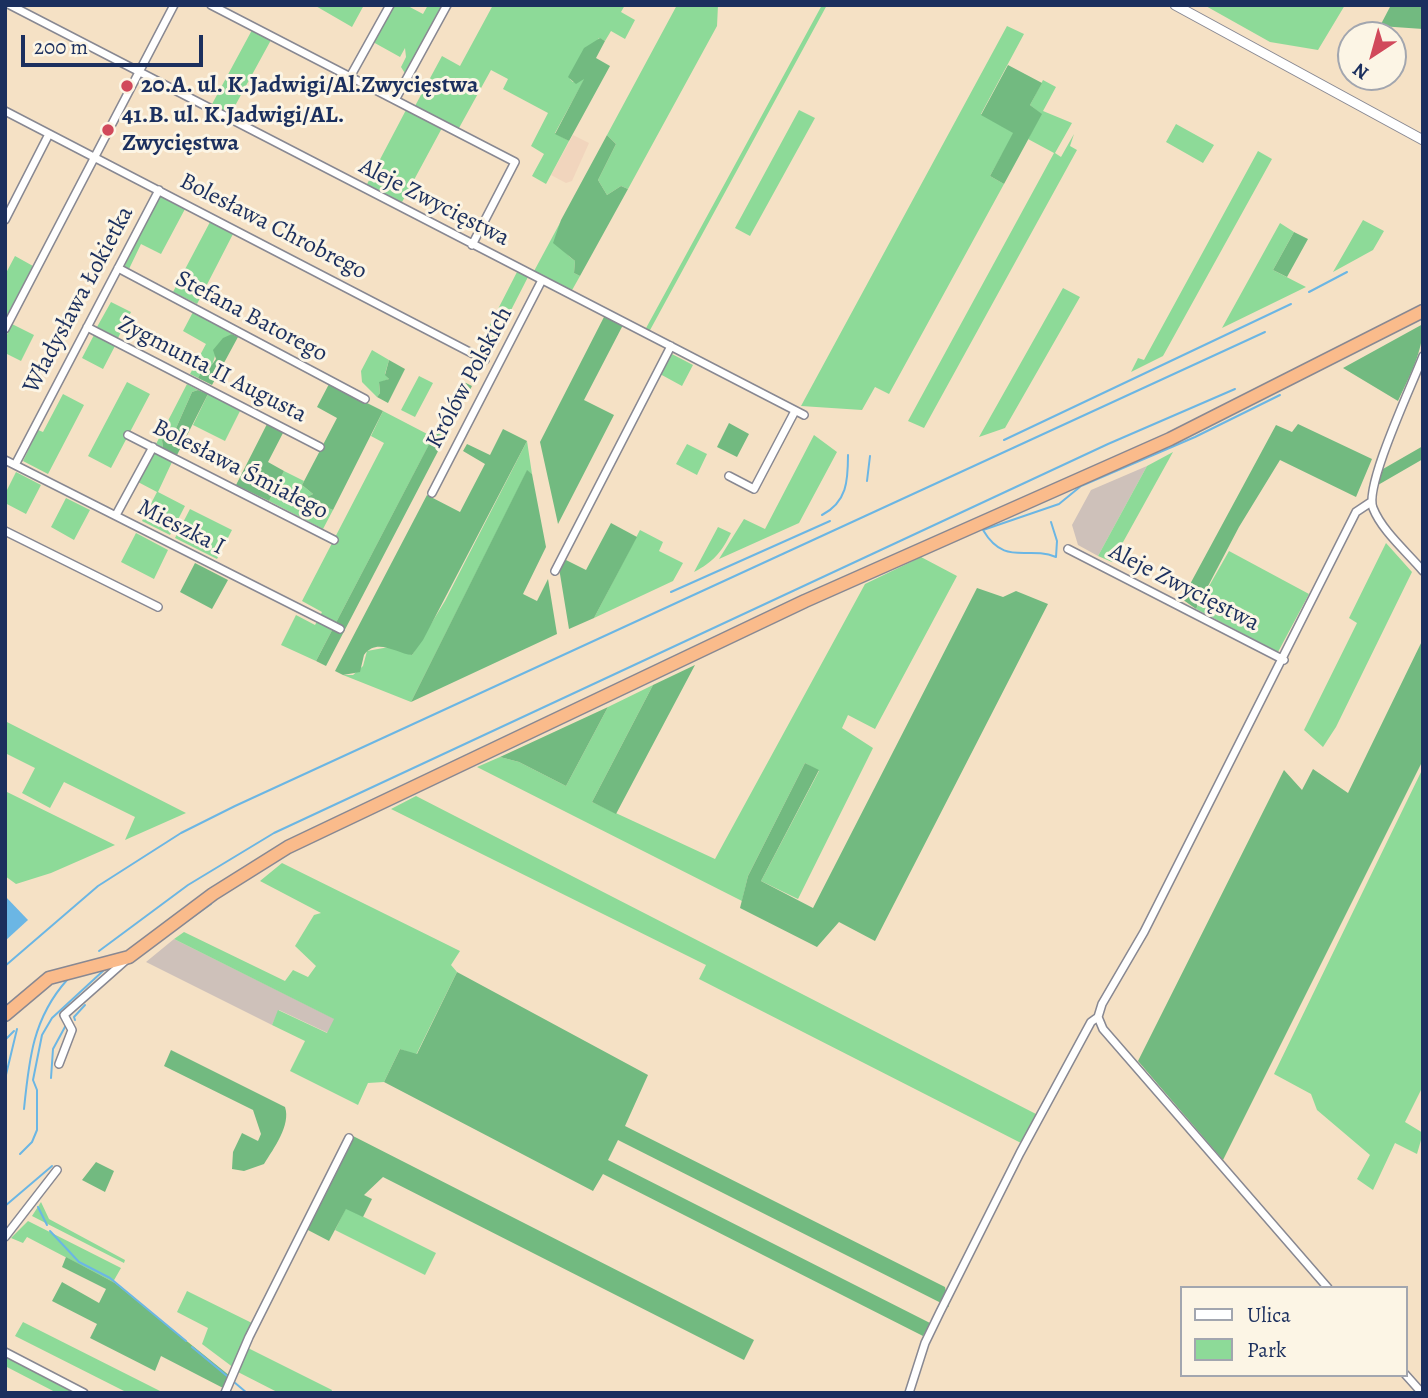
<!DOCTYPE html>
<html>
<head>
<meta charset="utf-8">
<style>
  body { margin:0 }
  #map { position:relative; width:1428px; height:1398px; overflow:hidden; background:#f5e1c5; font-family:Alegreya,serif }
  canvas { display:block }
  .frame { position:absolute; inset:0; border:7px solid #1b2f5e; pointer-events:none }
  .legend { position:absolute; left:1180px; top:1286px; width:228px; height:91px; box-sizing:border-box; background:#fcf5e5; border:2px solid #a2a6af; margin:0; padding:9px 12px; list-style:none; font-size:21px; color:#1b2f5e }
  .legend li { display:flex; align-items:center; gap:14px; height:35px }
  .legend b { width:35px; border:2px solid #a2a6af }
  .north { position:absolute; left:1337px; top:21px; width:70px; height:70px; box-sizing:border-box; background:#fcf5e5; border:2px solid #a2a6af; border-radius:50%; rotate:216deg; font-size:19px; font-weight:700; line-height:28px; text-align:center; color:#1b2f5e }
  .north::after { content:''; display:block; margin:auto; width:24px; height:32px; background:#d1495b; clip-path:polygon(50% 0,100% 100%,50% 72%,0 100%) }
  .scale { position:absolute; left:21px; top:35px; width:182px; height:32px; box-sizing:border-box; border:4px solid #1b2f5e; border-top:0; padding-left:9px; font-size:21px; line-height:24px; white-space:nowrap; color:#1b2f5e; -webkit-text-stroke:5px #fcf5e5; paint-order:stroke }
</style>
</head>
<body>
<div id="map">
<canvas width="1428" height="1398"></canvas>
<div class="frame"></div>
<ul class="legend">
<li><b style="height:9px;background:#fff"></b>Ulica</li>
<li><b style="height:19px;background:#8dda98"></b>Park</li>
</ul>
<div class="north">N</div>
<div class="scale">200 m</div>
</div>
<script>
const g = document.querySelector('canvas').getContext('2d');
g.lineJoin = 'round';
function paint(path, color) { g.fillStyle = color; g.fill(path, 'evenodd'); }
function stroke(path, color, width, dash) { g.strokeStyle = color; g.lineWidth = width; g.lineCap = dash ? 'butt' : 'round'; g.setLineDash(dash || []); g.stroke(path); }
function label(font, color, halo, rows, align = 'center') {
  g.font = font + ' Alegreya,serif'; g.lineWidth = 6; g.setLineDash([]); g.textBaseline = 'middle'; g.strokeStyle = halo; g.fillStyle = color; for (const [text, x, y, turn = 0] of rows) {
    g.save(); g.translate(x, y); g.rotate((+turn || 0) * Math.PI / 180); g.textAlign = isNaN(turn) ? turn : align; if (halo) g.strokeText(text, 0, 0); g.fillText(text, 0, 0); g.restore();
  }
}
const built = new Path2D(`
  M573,135L589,143L572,181L566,183L551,175Z`);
const industrial = new Path2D(`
  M1147,466L1098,556L1078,545L1072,525L1091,490Z
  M174,939L335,1019L328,1033L279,1010L272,1025L146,962Z`);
const green = new Path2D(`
  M314,5H364L352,27Z
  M393,5H406L423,14L428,5H444L406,75L401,67L406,57L405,48L400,57L373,42Z
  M493,5H625L621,12L635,20L625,39L611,31L605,41L599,38L570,79L573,82L585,78L555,133L569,141L546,184L532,176L544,154L531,146L548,113L503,89L508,79L491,70L459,128L415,106L442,56L460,66Z
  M677,5H718L717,26L628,189L621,186L607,195L598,180L616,144L607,135Z
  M822,5H827L649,332L645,330Z
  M1204,5H1345L1318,50L1270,42Z
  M1007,26L1024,34L981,114L1014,133L990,176L1004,184L889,394L875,387L862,410L801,406Z
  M252,30L271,40L230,115L211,106Z
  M1043,80L1056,87L1043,111L1072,123L1055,153L1061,157L1074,134L1070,146L1077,150L924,428L908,421L1054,153L1028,139L1041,114L1030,105Z
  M406,110L442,128L401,204L366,186Z
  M799,110L815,118L750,236L735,228Z
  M1176,124L1214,145L1203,163L1166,142Z
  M1258,151L1272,159L1163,356L1131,372L1138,358L1144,360Z
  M160,196L185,209L161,254L141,244L129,269L124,267Z
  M1363,220L1384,231L1373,250L1333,272Z
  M561,221C554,241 560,249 575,261L574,273L580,276L571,292L533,273Z
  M210,222L233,234L197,304L173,292Z
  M1280,223L1294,232L1273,270L1306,287L1222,328Z
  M15,256L33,266L5,319V275Z
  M517,272L528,277L488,355L477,350Z
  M1063,288L1080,297L1005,428L979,437Z
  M111,302L131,312L118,338L97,327Z
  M193,312L232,334C219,343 216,352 212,366L204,367L198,378L190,374L206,344L183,331Z
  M12,324L34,335L21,361L5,353V339Z
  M94,335L115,346L103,369L82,358Z
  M372,350L389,360L385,374L389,379L379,383L380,393L377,397L362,382L361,371Z
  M670,353L693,365L682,386L660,374Z
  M419,376L433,383L415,417L401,410Z
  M127,382L150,394L111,468L88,456Z
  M187,384L198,390L192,392L173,435L162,440L163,448L156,444Z
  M63,394L84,405L48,474L23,461L38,430L43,432Z
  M208,394L240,411L225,441L193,425Z
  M383,411L433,437L316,661L281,645L296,615L315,625L322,612L302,601L384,443L371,436Z
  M814,435L837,452L799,523L719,559L744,519L765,529Z
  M527,441L532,474L527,471L411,702L343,675H353L363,666L367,651L389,647L412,655L445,601Z
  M687,444L707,454L697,475L676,464Z
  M1173,452L1112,562L1098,556L1147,466Z
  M154,453L172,462L158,492L185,506L170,535L142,521L157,492L138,482Z
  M284,471L304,481L302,485L313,494L305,498L333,510L323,529L269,501Z
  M16,472L41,485L26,514L5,503V494Z
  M66,498L90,510L74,540L51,527Z
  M190,509L232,530L217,559L175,538Z
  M718,527L731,533C721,553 713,562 694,572Z
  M640,530L663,542L659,551L683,563L673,581L594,618Z
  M136,533L168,550L154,579L121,562Z
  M1386,543L1412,572L1336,727L1323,747L1304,730L1357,623L1349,618Z
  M1229,551L1309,594L1278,652L1196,609Z
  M921,557L957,576L875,729L848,715L842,728L873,748L798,899L761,881L819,771L805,763L748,876L742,901L477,767L500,757L519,762L566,786L608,707L653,685L592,802L715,859L865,584Z
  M5,721L186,813L125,840L135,817L64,782L50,808L22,793L35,768L5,753Z
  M1423,768V1086L1405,1122L1423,1133L1417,1154L1395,1143L1373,1190L1357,1179L1370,1155L1317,1110L1311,1094L1274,1074Z
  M5,791L115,845L51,873L16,884L5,876Z
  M416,796L1036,1114L1021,1143L699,979L706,965L391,809Z
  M282,863L460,951L451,965L457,972L416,1055L400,1049L384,1082L368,1083L358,1105L290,1071L305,1041L272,1025L278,1010L327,1033L334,1019L174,939L184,932L285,981L293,970L308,977L316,966L295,946L314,915L321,913L260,881Z
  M41,1202L49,1219L125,1260L124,1263L32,1216Z
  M346,1208L436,1253L425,1275L335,1230Z
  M28,1221L121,1268L113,1282L27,1237L23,1243L11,1238Z
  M187,1291L254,1324L234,1368L202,1344L208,1328L177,1312Z
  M23,1322L164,1393H128L15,1336Z
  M246,1347L332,1390L331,1393H279L236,1371Z
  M5,1355L79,1393H57L5,1366Z`);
const forest = new Path2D(`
  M1391,5H1423V29L1380,26Z
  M600,38L605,41L596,58L610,66L569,141L555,134L584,79L576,84L568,77L584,48Z
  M1008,65L1042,83L1030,105L1042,114L1004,184L990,176L1013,133L981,115Z
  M607,135L616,144L598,180L607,195L621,186L628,189L580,276L574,273L575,261L553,243L561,220Z
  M1294,232L1308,239L1287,277L1273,270Z
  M605,315L623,325L584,400L614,415L558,524L540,442Z
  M1423,324C1423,352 1410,375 1398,401L1343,368Z
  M232,334L238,337L212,385L198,378L204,367L211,366L216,359L213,350L223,338Z
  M389,360L405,369L388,403L377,397L380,393L379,382L389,379L385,375Z
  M462,381L472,386L326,666L316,661Z
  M329,384L383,411L333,510L305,498L313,494L302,485L337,418L317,407Z
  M198,390L208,394L177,455L163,448L162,440L173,435L192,392Z
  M729,423L749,434L737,457L717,447Z
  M267,424L283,433L268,462L284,471L269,501L236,485Z
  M1298,424L1372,459L1356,497L1280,460L1239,527L1196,609L1182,599L1276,425L1292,432Z
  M503,429L527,441L423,640L412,655C397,654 377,637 364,655L360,672L343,675L335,671L427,495L460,512L485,464L463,451L467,444L490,455Z
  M1423,446V459L1378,485L1383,469Z
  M527,470L532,474L546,547L523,594L537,601L548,579L557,634L411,702Z
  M611,523L637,537L594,618L569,629L559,568L564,559L586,570Z
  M195,563L228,580L212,609L180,592Z
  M977,588L1003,597L1016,591L1048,604L875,941L839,922L817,947L740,908L748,876L805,763L819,770L761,881L813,908Z
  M1423,639V760L1223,1160L1138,1061L1284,770L1302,790L1313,769L1348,793Z
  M695,665L616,814L592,802L653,685Z
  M608,707L566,786L519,762L500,757Z
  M457,972L648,1075L625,1126L945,1287L949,1307L618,1140L608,1160L930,1323L923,1336L603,1174L593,1191L384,1082L400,1049L417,1054Z
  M171,1050L285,1107C291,1125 274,1148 264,1164L244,1171L232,1169L233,1152L242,1133L258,1141L261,1134L253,1110L164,1066Z
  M353,1136L754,1340L744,1360L383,1177L364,1195L372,1199L363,1217L346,1209L329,1241L306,1229Z
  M96,1162L114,1171L105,1192L82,1180Z
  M66,1257L115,1283L230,1376L225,1389L161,1356L155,1371L90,1338L97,1324L52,1301L62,1282L99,1303L106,1289L62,1267Z`);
const water = new Path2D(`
  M5,896L28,920L5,941Z`);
const stream = new Path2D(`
  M1309,292L1347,272
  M1004,440L1291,304
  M867,481L870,456
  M822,515C847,502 848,481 848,455
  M1051,522L1057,541L1056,557C1027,545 1005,567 983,530L1059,504L1081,486L1195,437L1280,395
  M671,592L830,521
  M180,926L211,904
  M158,928L175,915
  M99,951L188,885L274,833L1108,444L1235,389
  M5,966L98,886L181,833L235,806L1265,332
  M75,1020L74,1017L85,1005
  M5,1040L14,1031
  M51,1078L53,1049L66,1025
  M5,1079L17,1029
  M24,1109C29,1059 33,1018 67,980
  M20,1154L32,1142L37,1130V1090L33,1080L42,1035L52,1018L103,971
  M5,1206L52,1166
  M38,1207L47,1225
  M50,1231L79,1262L110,1278L186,1341
  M192,1347L227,1376
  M234,1382L247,1393`);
const minor = new Path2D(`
  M10,5L804,415
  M211,5L515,162L472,245
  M350,77L390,5
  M395,100L447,5
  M5,111L485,360
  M5,220L49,134
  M118,268L365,399
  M87,327L320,447
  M5,329L174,5
  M1423,356C1413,383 1364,486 1373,508C1382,531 1407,552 1423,571
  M128,435L334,540
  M5,460L340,629
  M15,465L159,190
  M729,476L754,489L795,411
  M432,493L542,280
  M116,515L153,447
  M5,531L158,607
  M1068,549L1284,660
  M555,571L671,346
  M59,1064L72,1030L64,1015L125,961
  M5,1237L57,1170
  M1328,1288L1103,1029L1098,1017L1102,1004L1144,932L1356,512L1371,502
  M5,1352L84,1393
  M1405,1374L1422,1393
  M225,1393L249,1337L349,1138
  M909,1393L925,1343L940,1312L1020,1153L1091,1022L1098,1017`);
const tertiary = new Path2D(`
  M1175,5L1423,140`);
const trunk = new Path2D(`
  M5,1015L49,978L129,957L213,894L288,847L805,601L1170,439L1423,311`);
const markers = [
  [127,86,7,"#d1495b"],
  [108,130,7,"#d1495b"]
];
const poiNames = [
  ["20.A. ul. K.Jadwigi/Al.Zwycięstwa",141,86],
  ["41.B. ul. K.Jadwigi/AL.",122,116],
  ["Zwycięstwa",122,144]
];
const streetNames = [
  ["Aleje Zwycięstwa",434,203,27],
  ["Bolesława Chrobrego",273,227,27],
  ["Władysława Łokietka",79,300,-62],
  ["Stefana Batorego",251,317,28],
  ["Zygmunta II Augusta",212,370,27],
  ["Królów Polskich",470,378,-62],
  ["Bolesława Śmiałego",240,470,27],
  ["Mieszka I",181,528,27],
  ["Aleje Zwycięstwa",1184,588,27]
];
paint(built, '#f1d5bd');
paint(industrial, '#cec1ba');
paint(green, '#8dda98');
paint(forest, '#72ba80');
paint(water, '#6bb6e4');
stroke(stream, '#6bb6e4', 2);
stroke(minor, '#888892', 10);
stroke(tertiary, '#888892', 11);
stroke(trunk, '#888892', 15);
stroke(minor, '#fff', 7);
stroke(tertiary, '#fff', 9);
stroke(trunk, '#fabb8b', 12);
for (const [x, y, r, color] of markers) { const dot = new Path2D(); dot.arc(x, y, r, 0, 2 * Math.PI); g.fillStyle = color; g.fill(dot); stroke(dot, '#fcf5e5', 2.5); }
label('bold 24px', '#1b2f5e', '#fcf5e5', poiNames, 'left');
label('24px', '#1b2f5e', '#fcf5e5', streetNames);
</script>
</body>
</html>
